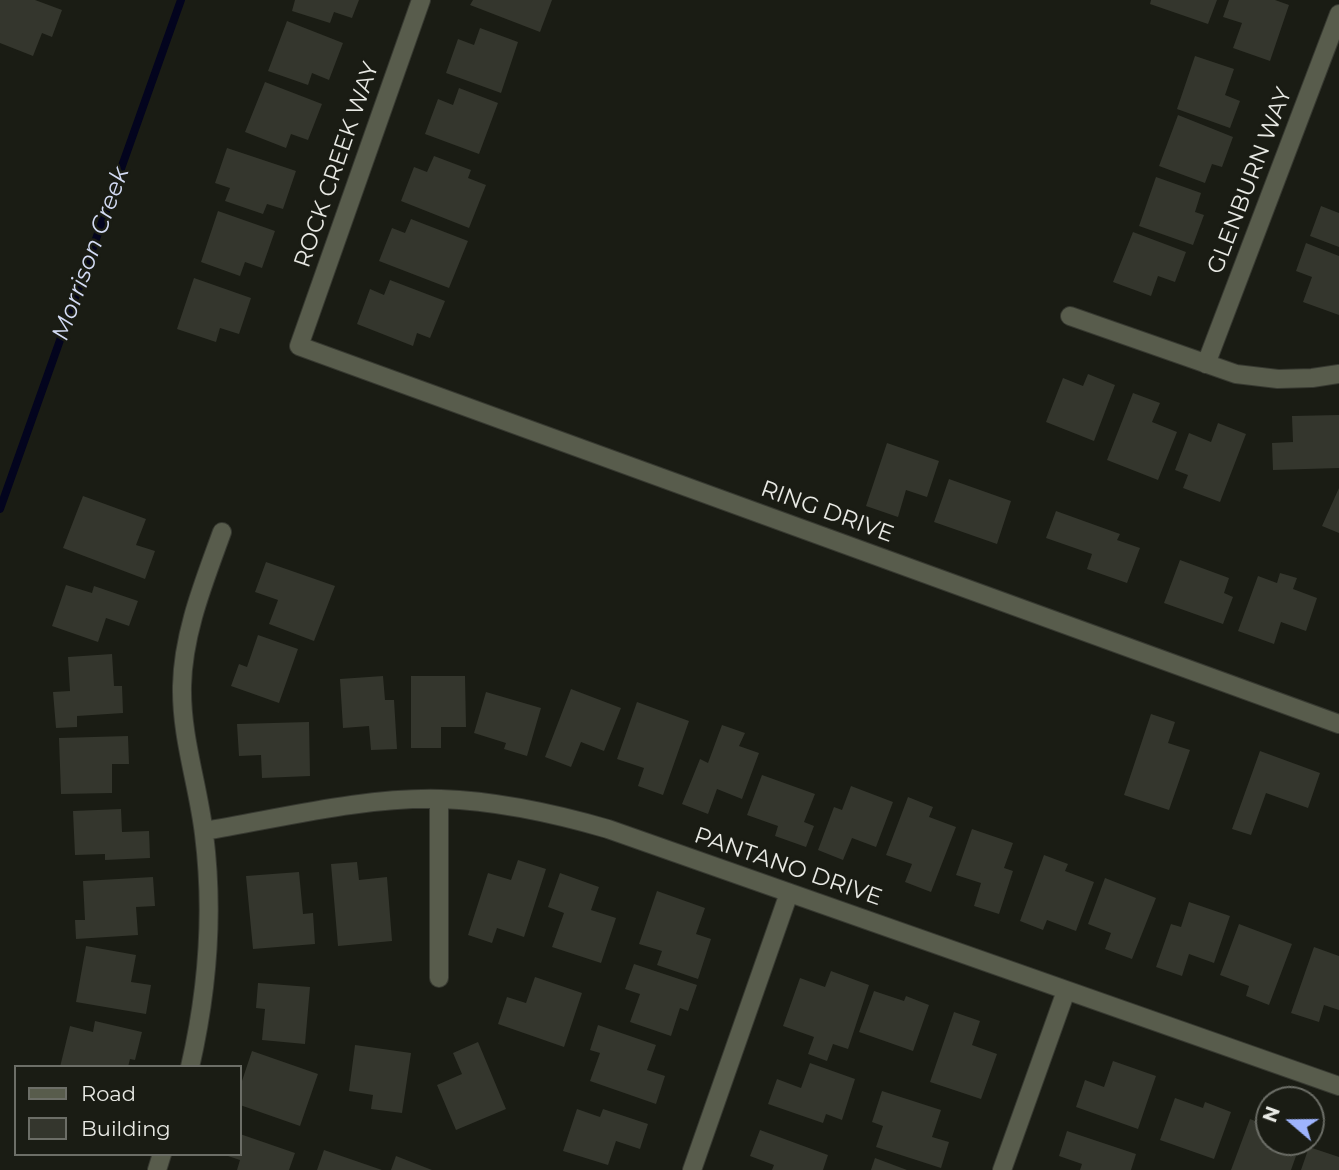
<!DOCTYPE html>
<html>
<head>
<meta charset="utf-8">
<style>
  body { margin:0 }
  #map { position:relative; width:1339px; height:1170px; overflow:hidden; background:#1a1c14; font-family:Montserrat,sans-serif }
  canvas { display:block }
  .legend { position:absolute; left:14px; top:1065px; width:228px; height:91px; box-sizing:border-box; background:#1a1c14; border:2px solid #6c6e67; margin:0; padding:9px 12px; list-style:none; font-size:21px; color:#e8e9e4 }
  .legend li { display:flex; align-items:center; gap:14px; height:35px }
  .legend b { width:35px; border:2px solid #6c6e67 }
  .north { position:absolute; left:1255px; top:1086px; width:70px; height:70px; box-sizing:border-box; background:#1a1c14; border:2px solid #6c6e67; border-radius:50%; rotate:290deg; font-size:19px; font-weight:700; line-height:28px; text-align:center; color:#e8e9e4 }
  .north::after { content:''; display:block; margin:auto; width:24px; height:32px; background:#9eb4fd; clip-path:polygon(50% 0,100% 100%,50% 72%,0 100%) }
</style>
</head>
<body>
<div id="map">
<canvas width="1339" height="1170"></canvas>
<ul class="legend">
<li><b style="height:9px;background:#585c4c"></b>Road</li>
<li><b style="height:19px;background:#34362d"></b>Building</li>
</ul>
<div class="north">N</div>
</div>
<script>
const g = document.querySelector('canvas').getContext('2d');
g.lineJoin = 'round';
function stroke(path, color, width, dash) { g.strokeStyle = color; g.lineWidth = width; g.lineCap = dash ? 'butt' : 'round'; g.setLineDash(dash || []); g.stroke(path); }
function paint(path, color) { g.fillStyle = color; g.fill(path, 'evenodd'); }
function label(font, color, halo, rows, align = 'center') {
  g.font = font + ' Montserrat,sans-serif'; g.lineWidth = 5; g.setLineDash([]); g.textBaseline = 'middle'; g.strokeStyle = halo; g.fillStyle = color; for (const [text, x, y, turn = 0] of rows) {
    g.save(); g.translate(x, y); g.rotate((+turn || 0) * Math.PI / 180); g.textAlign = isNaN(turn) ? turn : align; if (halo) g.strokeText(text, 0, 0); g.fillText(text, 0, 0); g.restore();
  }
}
const stream = new Path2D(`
  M0,509L181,0`);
const building = new Path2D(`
  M0,0H35L62,10L52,37L42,33L33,56L0,43Z
  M295,0H359L352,18L334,12L330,23L292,11Z
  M473,0H552L540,32L470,5Z
  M1151,0H1217L1208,24L1150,4Z
  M1229,0H1275L1289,5L1270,61L1233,48L1242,23L1223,17Z
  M287,21L343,43L329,80L312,73L308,85L268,71Z
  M480,28L518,42L501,93L446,73L458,39L474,45Z
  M1195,56L1234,69L1225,95L1240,101L1230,128L1177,109Z
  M265,82L322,104L308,140L291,134L286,148L245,132Z
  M459,88L498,103L479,154L425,134L438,99L453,105Z
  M1178,115L1233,137L1222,167L1212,164L1205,183L1159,166Z
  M227,148L296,171L283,209L267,204L263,214L225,201L230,188L215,183Z
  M434,156L471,170L468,178L486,185L469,228L401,201L414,167L427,172Z
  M1156,177L1201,193L1195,212L1204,215L1193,245L1139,226Z
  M1321,206L1339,213V247L1310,236Z
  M218,211L275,231L262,268L245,262L240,276L201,262Z
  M411,219L468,241L449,288L379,261L392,228L405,233Z
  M1133,232L1186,252L1175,282L1158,276L1151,296L1113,282Z
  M1306,243L1339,256V315L1303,302L1312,277L1296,271Z
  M194,278L251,298L239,334L220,328L216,342L177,329Z
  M390,280L445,301L430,338L417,333L413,346L357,324L370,289L384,295Z
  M1088,374L1115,385L1094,441L1046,422L1063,378L1083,386Z
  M1133,393L1160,403L1152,422L1177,432L1158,480L1107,460Z
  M1339,415V468L1273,470L1272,443L1293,442L1292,416Z
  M1218,423L1246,434L1220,502L1183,488L1188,475L1175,470L1189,433L1211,442Z
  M887,443L939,461L927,497L906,490L898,517L866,506Z
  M949,479L1011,501L997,544L934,522Z
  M1339,488V533L1322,526Z
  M83,496L146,519L136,545L155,551L145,579L63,548Z
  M1056,511L1120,534L1117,540L1140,548L1127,583L1087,569L1092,554L1046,538Z
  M1180,560L1229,578L1224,593L1233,597L1223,624L1164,603Z
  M266,562L335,586L314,641L269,624L278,600L255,592Z
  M1280,573L1297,578L1293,589L1317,598L1306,631L1281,622L1274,644L1238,631L1258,576L1277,583Z
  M66,585L92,593L94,586L138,601L129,626L106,618L98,642L52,626Z
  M258,635L298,649L279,703L231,686L239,664L247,667Z
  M112,654L114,686H122L123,713L77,716V727L56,728L53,692L70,691L68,657Z
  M383,676L385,700H394L397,749L371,750L369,726L343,728L340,679Z
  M411,676H465L466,727H441V748H411Z
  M571,689L621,708L604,751L581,742L571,767L545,757Z
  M486,692L541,708L527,756L504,749L506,743L474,733Z
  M637,702L689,721L663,795L638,786L644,768L617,759Z
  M1151,714L1175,722L1168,743L1190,750L1169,810L1124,795Z
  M309,722L310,776L262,778L261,755L239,756L237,724Z
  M722,725L745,733L739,746L759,753L742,799L717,789L708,814L682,804L700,759L708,763Z
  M128,736L129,764H112V793L61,794L59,738Z
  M1260,751L1320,773L1308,808L1266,793L1251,835L1232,829Z
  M762,775L815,794L804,822L814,826L806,847L775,836L778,826L747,815Z
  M851,786L893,802L876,847L852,838L843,860L818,850L834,807L842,810Z
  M908,797L933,807L929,817L956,827L931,892L905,882L912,864L886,855Z
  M121,809L122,832L149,831L150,858L105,860V854L75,855L73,811Z
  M972,829L1013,843L1004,868L1013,871L999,914L974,906L981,883L956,875Z
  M1044,855L1068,864L1065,871L1094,882L1076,931L1047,920L1043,930L1020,921Z
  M518,860L546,869L524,937L497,928L492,943L468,935L488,873L511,880Z
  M357,862L359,880L387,877L392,941L338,946L331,864Z
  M299,872L303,914L313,913L315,944L253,949L246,876Z
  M560,873L599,887L591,910L616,918L601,963L552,947L564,913L548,907Z
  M153,877L155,906L136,907L138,935L76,939L75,920H85L83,881Z
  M1105,878L1156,898L1132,959L1105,949L1111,933L1088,924Z
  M657,891L705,908L696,934L711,939L698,979L657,965L662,951L639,944Z
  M1189,902L1230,916L1214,963L1189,954L1182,976L1156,967L1171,924L1181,927Z
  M1239,924L1292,944L1269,1005L1246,996L1249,986L1220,975Z
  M86,946L136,955L131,982L151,985L146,1014L76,1002Z
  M1314,947L1339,956V1010L1324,1005L1319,1022L1291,1013Z
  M634,964L697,985L688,1011L680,1008L671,1036L630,1022L640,994L625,989Z
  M831,971L869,985L848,1049L833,1044L827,1061L808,1054L814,1037L783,1026L800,978L825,987Z
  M535,977L582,993L564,1047L498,1024L507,997L526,1003Z
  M258,983L310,987L305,1044L262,1040L265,1009L256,1008Z
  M874,991L904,1001L906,996L929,1005L913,1051L859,1032Z
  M954,1012L980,1021L972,1045L997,1054L981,1099L930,1082Z
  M95,1021L142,1032L135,1060L130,1059L128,1067H60L70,1026L93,1032Z
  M598,1025L656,1045L647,1070L665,1076L656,1104L590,1081L600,1053L590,1050Z
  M478,1042L506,1109L456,1130L437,1085L462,1074L453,1053Z
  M355,1045L411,1053L402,1113L371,1109L373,1095L349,1091Z
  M252,1051L318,1074L300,1126L240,1105V1087Z
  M1113,1061L1156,1076L1138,1129L1076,1107L1085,1080L1104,1087Z
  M810,1063L855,1079L842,1120L826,1114L823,1123L768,1104L777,1079L801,1088Z
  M882,1091L941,1110L932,1137L949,1142L941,1168L876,1147L883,1126L872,1122Z
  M1175,1098L1203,1108L1205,1102L1231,1112L1214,1159L1160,1140Z
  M577,1109L600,1117L603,1109L648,1124L640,1149L616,1141L608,1165L563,1151Z
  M1250,1119L1269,1126V1142H1273L1271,1147L1296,1156L1291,1170H1231Z
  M760,1130L828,1155L823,1170H772L774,1165L750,1156Z
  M1067,1131L1136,1154L1131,1170H1080L1082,1164L1059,1156Z
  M240,1134L295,1153L289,1170H237L240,1160L225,1155L240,1154Z
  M1309,1147L1339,1157V1170H1301Z
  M324,1150L382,1170H317Z
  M396,1156L432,1170H391Z
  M875,1158L907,1170H871Z`);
const minor = new Path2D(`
  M421,0L299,346L1339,724
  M1070,316L1236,374L1278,379L1312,378L1339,374
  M1206,364L1339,14
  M204,831C282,818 362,797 441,799C499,801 553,813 608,829L1339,1086
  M439,978V799
  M190,1067C208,989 214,913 204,834C198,784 181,737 182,686C183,633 204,582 222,532
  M157,1170L162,1154
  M692,1170L789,893
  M1002,1170L1066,991`);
const streetNames = [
  ["ROCK CREEK WAY",337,165,-71],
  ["GLENBURN WAY",1250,181,-69],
  ["RING DRIVE",827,512,20],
  ["PANTANO DRIVE",788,867,19]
];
const waterNames = [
  ["Morrison Creek",91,254,-70]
];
stroke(stream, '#03041e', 8);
paint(building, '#34362d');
stroke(minor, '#373931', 20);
stroke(minor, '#585c4c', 18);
label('23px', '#e8e9e4', '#1a1c14', streetNames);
label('italic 24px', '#d3dbf4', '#1a1c14', waterNames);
</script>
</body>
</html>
